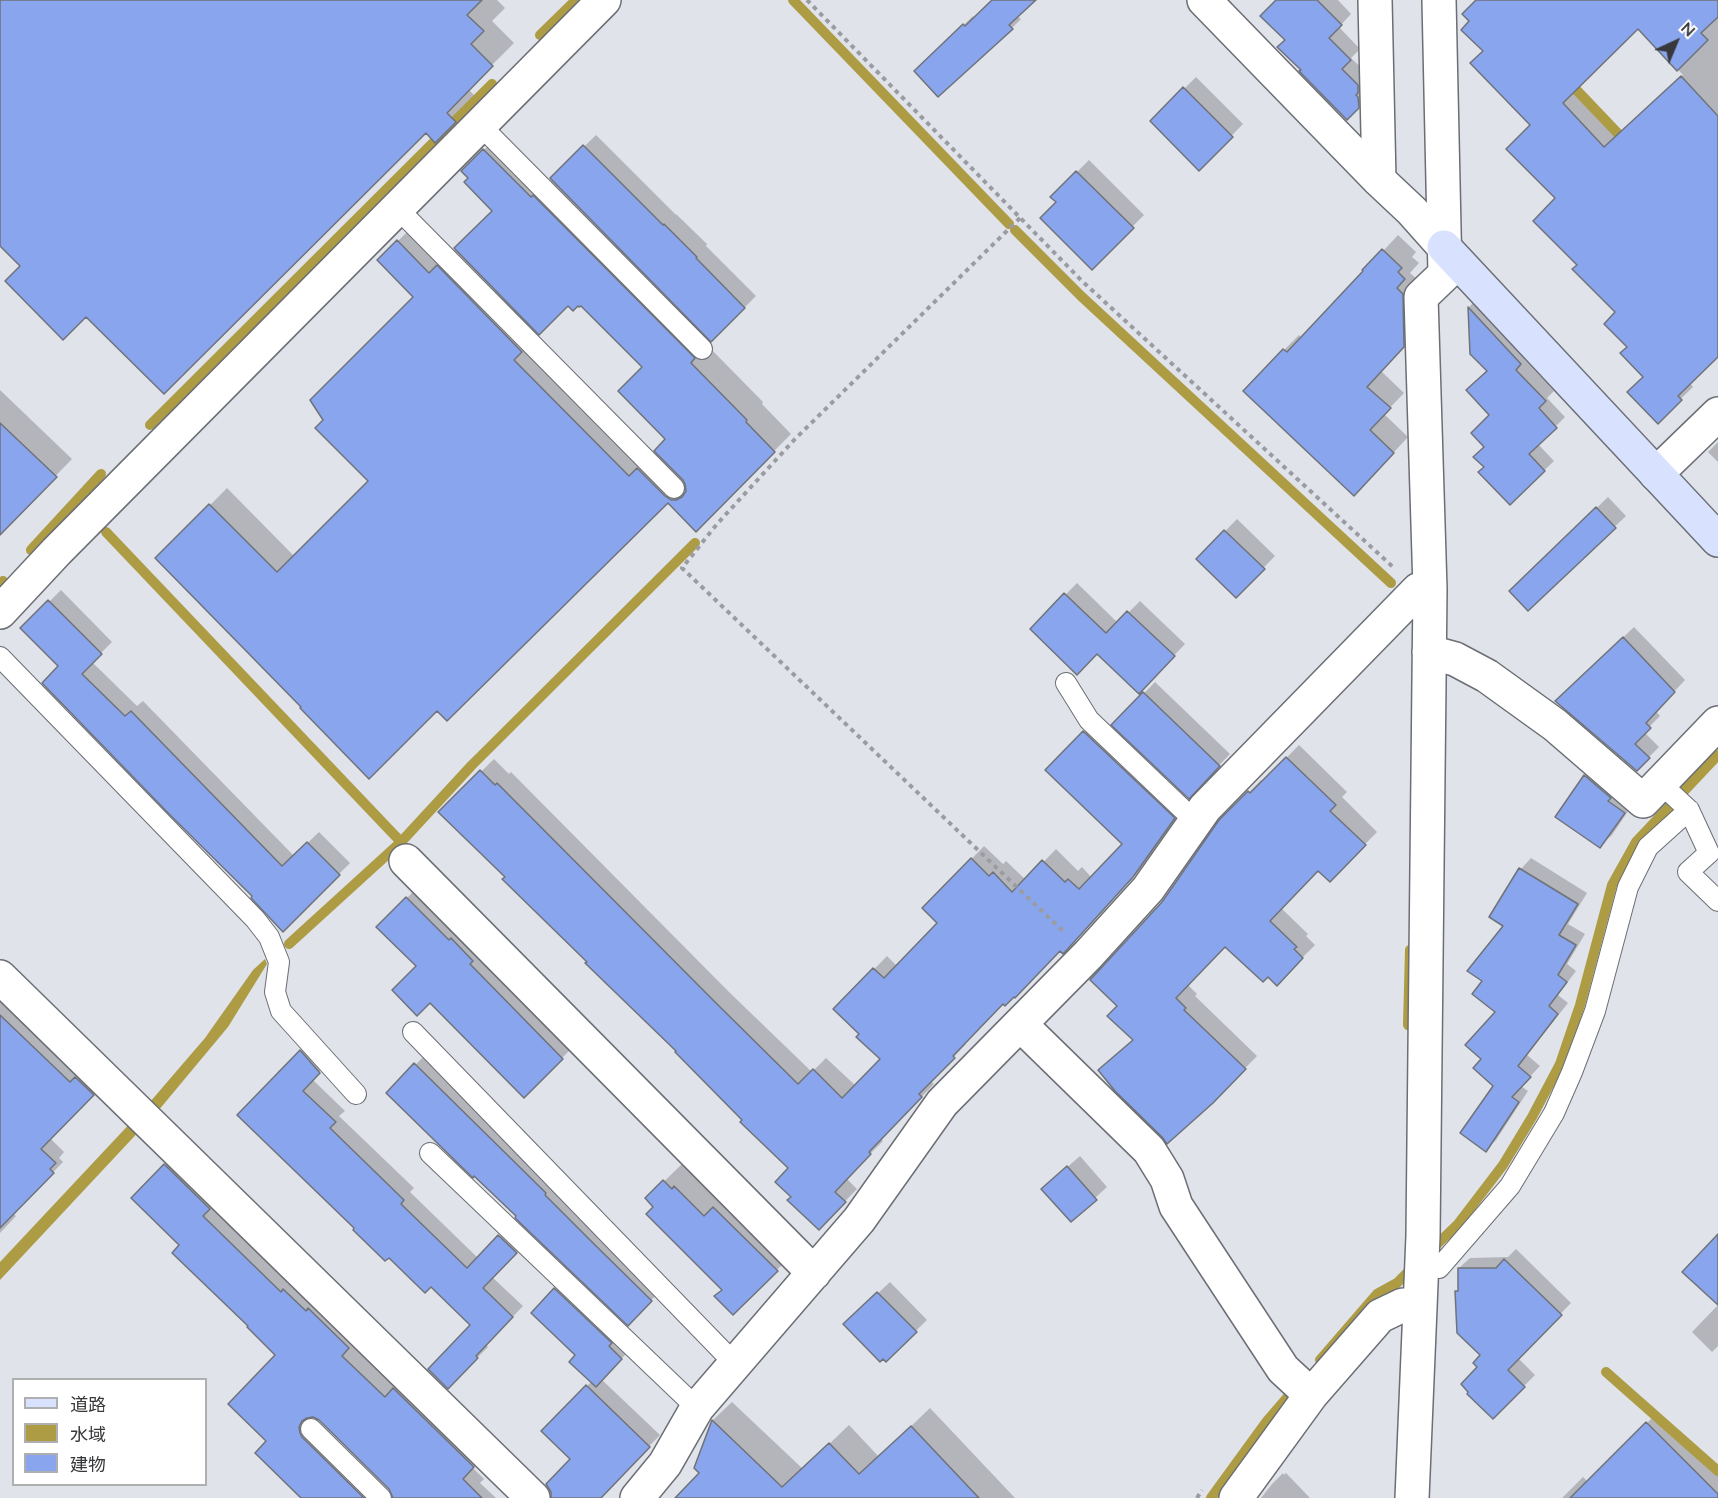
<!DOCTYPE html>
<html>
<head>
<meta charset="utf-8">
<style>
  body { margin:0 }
  #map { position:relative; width:1718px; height:1498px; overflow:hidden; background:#e0e3ea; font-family:Lato,"Noto Sans JP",sans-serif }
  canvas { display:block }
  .legend { position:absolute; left:12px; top:1378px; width:195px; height:108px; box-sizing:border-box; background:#fff; border:2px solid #afafb1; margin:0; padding:8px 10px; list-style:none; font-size:18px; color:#37383b }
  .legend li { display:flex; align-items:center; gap:12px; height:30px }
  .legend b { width:30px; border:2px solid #afafb1 }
  .north { position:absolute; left:1646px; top:12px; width:60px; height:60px; -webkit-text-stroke:4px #fff; paint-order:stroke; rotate:44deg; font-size:16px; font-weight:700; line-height:24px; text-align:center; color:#37383b }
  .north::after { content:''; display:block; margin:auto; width:21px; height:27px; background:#37383b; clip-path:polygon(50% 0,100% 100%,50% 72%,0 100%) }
</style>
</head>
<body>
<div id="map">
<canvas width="1718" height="1498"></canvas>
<ul class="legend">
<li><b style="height:8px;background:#d8e2fe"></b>道路</li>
<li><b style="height:16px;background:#ad9c44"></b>水域</li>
<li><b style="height:16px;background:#89a5ed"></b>建物</li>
</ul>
<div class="north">N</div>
</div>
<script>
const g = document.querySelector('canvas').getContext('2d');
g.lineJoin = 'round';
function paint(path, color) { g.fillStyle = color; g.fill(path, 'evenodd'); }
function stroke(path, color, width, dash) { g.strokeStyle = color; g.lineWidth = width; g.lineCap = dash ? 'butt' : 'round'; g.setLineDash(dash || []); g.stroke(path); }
const water = new Path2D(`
  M265,959L267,964L228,1027L158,1111L0,1280V1262L150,1102L205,1038L253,970Z`);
const shadow = new Path2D(`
  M0,0H497L505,8L492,21L514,43L468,89L478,99L435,141L426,131L86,315L22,266L0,243Z
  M994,0H1035L1017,16L1021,19L1012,28L916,71L973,16L975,18Z
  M1278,0H1338L1351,14L1339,27L1360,49L1351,58L1368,74L1369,96L1347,118L1303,70L1287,39Z
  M1478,0H1718V355L1690,383L1693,387L1658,421L1645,377L1629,347L1617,312L1579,264L1532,124L1485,51L1471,21ZM1638,27L1683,75L1618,135L1574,90Z
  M1196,77L1243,124L1199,169L1152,121Z
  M501,133L549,181L596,135L676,215V214L707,244L706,246L756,296L707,345L763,402L762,404L791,434L696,530L668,501L437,709L304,707L158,558L227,488L294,556L370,481L416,297L379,260L415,224L447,257L494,210L463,171ZM581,303L644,367L667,439L647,460L530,342L568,304Z
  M1089,160L1144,215L1092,267L1058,202L1052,197Z
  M1398,235L1416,252L1412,257L1419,263L1410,273L1417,279L1418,331L1381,371L1404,393L1384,414L1408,437L1369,479L1284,350L1299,335L1302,338Z
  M1478,298L1530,353L1524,359L1554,391L1547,398L1565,417L1538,444L1554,461L1510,503L1486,467L1485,447L1491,415L1488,370L1472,353L1469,307Z
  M0,390L72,459L0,533Z
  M1718,442V462L1708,452Z
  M1608,497L1626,516L1528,609L1511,591Z
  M1237,519L1275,556L1236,596L1198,559Z
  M1077,583L1118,623L1140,601L1185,644L1139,692L1097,652L1032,629Z
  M61,590L112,642L92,662L137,706L143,701L294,856L319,832L350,863L283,930L60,666L23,628Z
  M1634,627L1685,680L1656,711L1660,716L1644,732L1659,747L1637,769L1568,690Z
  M1155,682L1230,754L1189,796L1113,725Z
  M1097,720L1186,805L1146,863L1087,928L1003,1002L964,1042L966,1044L931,1081L934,1084L881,1139L883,1141L846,1178L857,1189L819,1228L793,1196L790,1168L678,1050L589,962L507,877L440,812L494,759L509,774L511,772L729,992L812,1072L826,1058L856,1086L882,1059L861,1034L835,1009L887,956L897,966L940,923L924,908L984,846L1003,864L1006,861L1026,880L1056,849L1078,871L1082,867L1092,878L1125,844L1048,770Z
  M1299,745L1347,792L1342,797L1377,832L1330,880L1318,869L1281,908L1308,934L1306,936L1315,945L1277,983L1225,945L1187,984L1197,994L1195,996L1257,1056L1212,1102L1112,1058L1134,1039L1119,1006L1163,903L1221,821L1261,780L1263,782Z
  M1596,764L1635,801L1612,835L1600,846L1557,817L1585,776Z
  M1531,858L1587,893L1568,924L1585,934L1567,964L1576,971L1558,995L1568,1003L1527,1055L1540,1066L1521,1086L1528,1091L1496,1140L1486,1150L1495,1086L1483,1059L1497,1011L1484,981L1505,925L1491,917L1521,869Z
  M422,883L577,1043L524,1096L418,966L378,927Z
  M0,990L102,1084L50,1138L64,1152L59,1158L63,1162L13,1213L16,1216L0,1233Z
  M311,1041L330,1061L312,1079L345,1111L339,1116L414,1188L410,1192L478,1258L510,1226L526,1242L492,1277L523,1306L486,1345L488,1347L448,1387L472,1325L431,1285L389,1256L356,1228L239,1115Z
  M427,1053L663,1288L628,1324L388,1093Z
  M176,1155L359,1337L351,1344L396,1387L405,1378L484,1455L472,1467L484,1479L480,1483L496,1498H394L391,1489L320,1419L310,1416V1420L387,1498H304L268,1441L277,1355L250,1326L182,1245L133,1198Z
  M1080,1156L1107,1187L1071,1220L1055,1178Z
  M682,1164L690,1172L692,1170L794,1253L733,1313L723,1289L647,1198Z
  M1516,1249L1571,1303L1518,1358L1535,1375L1493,1417L1479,1367L1482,1355L1457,1291L1460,1288L1459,1268L1470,1258L1508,1257Z
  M567,1278L633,1347L601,1379L660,1435L599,1498H554L572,1459L543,1431L592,1381L577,1355L533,1313Z
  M890,1282L927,1320L886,1360L845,1324Z
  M1718,1305V1346L1712,1352L1692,1332Z
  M732,1402L803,1469L849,1425L879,1457L930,1408L1015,1498H677L701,1473L695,1468L713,1420Z
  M1658,1412L1718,1470V1498H1562L1583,1477L1588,1482Z
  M1283,1473L1284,1475L1286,1473L1310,1498H1261L1272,1484Z`);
const stream = new Path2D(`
  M793,0L1009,224
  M540,35L576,0
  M1567,80L1627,143
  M1015,230L1081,296L1391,583
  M150,425L492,84
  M106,532L401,842L289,944
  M31,550L101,474
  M0,584L3,581
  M401,842L472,765L695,543
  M1408,1025L1410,950
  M1430,1251L1458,1224L1503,1165L1532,1117L1560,1064L1580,1005L1612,885L1636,842L1718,755
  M1320,1360L1377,1294L1397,1283L1414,1266
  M1606,1372L1718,1471
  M1211,1498L1267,1421L1298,1385`);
const building = new Path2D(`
  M0,0H482L467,15L484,31L471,44L493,66L447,113L456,122L435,143L426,133L164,394L86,317L63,340L5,281L20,266L0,246Z
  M992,0H1036L1009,25L1013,29L938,97L914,71L963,24L965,26Z
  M1276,0H1317L1342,25L1329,38L1351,60L1342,69L1358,85V93L1356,95L1358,97L1359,108L1347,120L1299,71L1301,70L1277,47L1285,40L1260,16Z
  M1476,0H1718V17L1701,33L1708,40L1677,71L1638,29L1563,103L1604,147L1681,76L1718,116V357L1678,396L1682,400L1658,424L1627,392L1643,377L1620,353L1627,347L1604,324L1615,312L1572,269L1577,265L1533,221L1555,198L1506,149L1530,125L1470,63L1483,51L1461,30L1469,21L1462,14Z
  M1183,87L1233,137L1199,171L1150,121Z
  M583,145L663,225L664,224L697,257L696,258L745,308L711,342L550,178Z
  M483,149L531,197L533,195L695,358L691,363L747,420L746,422L775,452L696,532L668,503L447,721L437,711L369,779L300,708L301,707L155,558L209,504L277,572L368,481L315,428L323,420L310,400L413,297L377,260L397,240L429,273L437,265L522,352L514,360L629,476L637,468L665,496L671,500H676L682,497L686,491L685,484L683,480L654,451L665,439L618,391L642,367L581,306L579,307L578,306L573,311L568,306L539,335L454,248L492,211L464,182L468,178L461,171Z
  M1076,171L1134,228L1092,270L1040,218L1056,202L1050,197Z
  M1382,249L1402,268L1398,272L1405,279L1397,288L1403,294L1404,347L1367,387L1391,408L1370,430L1394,453L1354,496L1243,391L1283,349L1287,352L1363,271L1362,270Z
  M1468,307L1521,364L1516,370L1546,401L1539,408L1557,428L1529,454L1545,471L1510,505L1478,472L1484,467L1473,457L1484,447L1471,433L1489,415L1466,390L1487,371L1470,354Z
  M0,423L57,477L0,535Z
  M1596,507L1616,528L1528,611L1509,591Z
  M1224,530L1265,569L1236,598L1196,559Z
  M1064,593L1106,633L1127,611L1175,656L1139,694L1097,654L1077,675L1030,629Z
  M48,600L102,654L82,674L125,716L131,711L282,866L307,842L340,875L283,932L251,898L252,896L171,816L42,683L58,666L20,628Z
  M1623,637L1675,692L1646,723L1651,728L1635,744L1650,758L1637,771L1555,701Z
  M1143,692L1220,766L1189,799L1111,725Z
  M1083,731L1175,818L1133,877L1074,942L1063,954L1060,951L1015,998L1014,997L1005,1006L1003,1004L953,1056L955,1058L919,1094L922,1097L869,1152L871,1154L835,1192L846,1202L819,1230L787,1200L791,1197L775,1182L788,1168L740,1122L742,1120L675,1052L676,1051L585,963L587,962L502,879L505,877L438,812L480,770L495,785L497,783L717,1004L798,1084L813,1069L842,1098L880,1059L856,1037L859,1034L833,1009L873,968L884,978L937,923L922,908L971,858L989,876L993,872L1012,892L1042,860L1065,882L1068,879L1079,889L1122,844L1045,770Z
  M1286,757L1336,805L1330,811L1366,845L1330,882L1318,871L1270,921L1297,947L1294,949L1303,958L1277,986L1268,977L1263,982L1225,947L1176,998L1186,1008L1184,1010L1246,1069L1213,1103L1167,1144L1162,1137L1115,1091L1098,1070L1133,1040L1107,1016L1117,1006L1090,980L1162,902L1219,820L1248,791L1250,793Z
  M1584,775L1611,798L1608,801L1625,813L1600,848L1555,817Z
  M1519,868L1578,904L1559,935L1576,945L1558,975L1567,982L1549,1006L1558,1014L1518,1066L1531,1077L1512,1097L1519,1102L1486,1152L1460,1133L1493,1086L1473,1068L1481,1059L1465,1045L1495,1012L1472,994L1482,981L1467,971L1503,926L1489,917Z
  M406,897L449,940L451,938L473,961L470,964L563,1059L524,1098L430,1003L417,1016L392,990L416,966L376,927Z
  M0,1015L70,1082L75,1077L94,1095L41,1149L56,1163L50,1169L54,1173L0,1228Z
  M300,1050L320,1073L303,1091L336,1122L330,1128L404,1200L401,1204L467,1268L498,1235L517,1253L483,1288L513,1317L476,1356L478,1358L448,1389L428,1369L470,1325L431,1287L425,1293L389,1258L385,1261L353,1230L354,1228L237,1115Z
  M414,1063L546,1193L545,1195L591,1241L652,1301L628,1326L515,1218L516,1216L474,1176L473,1178L386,1093Z
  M164,1164L210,1209L203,1216L281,1292L283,1289L306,1311L308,1308L349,1348L342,1356L385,1397L393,1388L474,1467L463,1479L482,1498H393L389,1489L319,1420L313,1417L307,1418L302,1421L299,1427L300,1433L302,1437L364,1498H301L255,1453L266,1441L228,1404L275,1355L247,1327L248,1326L172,1253L179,1245L131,1198Z
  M1067,1166L1097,1200L1071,1222L1041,1189Z
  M663,1180L672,1189L674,1186L704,1216L713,1207L778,1271L733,1315L714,1296L722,1290L646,1214L653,1207L645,1198Z
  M1718,1234V1305L1682,1272Z
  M1504,1259L1562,1315L1508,1370L1525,1387L1493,1419L1467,1394L1468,1392L1461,1384L1477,1367L1473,1363L1480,1355L1457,1333L1455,1291H1458V1268H1496Z
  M554,1288L612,1343L609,1346L622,1359L596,1387L569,1362L575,1355L531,1313Z
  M877,1292L917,1332L886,1362L883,1359L880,1362L843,1324Z
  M586,1385L650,1447L601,1498H551V1492L546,1484L570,1459L541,1431Z
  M712,1420L782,1487L829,1443L859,1474L911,1426L979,1498H675L699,1473L694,1468Z
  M1646,1422L1718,1494V1498H1570Z`);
const path = new Path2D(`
  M807,0L1082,281L1393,567
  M1020,218L795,439L717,524L682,568L1064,932
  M1197,1498L1202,1490`);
const lane = new Path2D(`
  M480,125L702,349
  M397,208L674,488
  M0,657L255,919L269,937L279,962L275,992L281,1011L356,1094
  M1066,683L1089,720L1196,822
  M1689,810L1709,853L1688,872L1718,901
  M413,1032L735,1364
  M430,1153L697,1408
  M1439,1268L1510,1186L1554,1113L1572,1072L1595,1011L1628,887L1648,847L1689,810L1660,783
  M311,1429L381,1498`);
const street = new Path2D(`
  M1204,0L1379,180L1412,211L1444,247
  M1375,0L1379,180
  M1656,474L1718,414
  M0,612L57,551L604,0
  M1429,652L1455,659L1487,676L1555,725L1643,801L1718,723
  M406,861L814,1273
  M0,977L533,1498
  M1020,1024L1149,1150L1167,1179L1176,1206L1283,1369L1311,1395
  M637,1498L665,1464L697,1408L859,1220L942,1103L1088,955L1148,889L1205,808L1418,590L1430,589
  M1236,1498L1311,1395L1380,1316L1403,1305L1420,1309
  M1412,1498L1423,1236L1430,589L1421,297L1445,274L1439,0`);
const secondary = new Path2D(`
  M1444,247L1718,540`);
paint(water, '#ad9c44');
paint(shadow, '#0003');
stroke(stream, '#ad9c44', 10);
paint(building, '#89a5ed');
stroke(building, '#6f7278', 1.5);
stroke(lane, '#6b6e74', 22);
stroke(street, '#6b6e74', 36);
stroke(secondary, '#6b6e74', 36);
stroke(path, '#9a9ca2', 4, [4.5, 4.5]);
stroke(lane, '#fff', 20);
stroke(street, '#fff', 33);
stroke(secondary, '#d8e2fe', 33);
</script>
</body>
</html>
